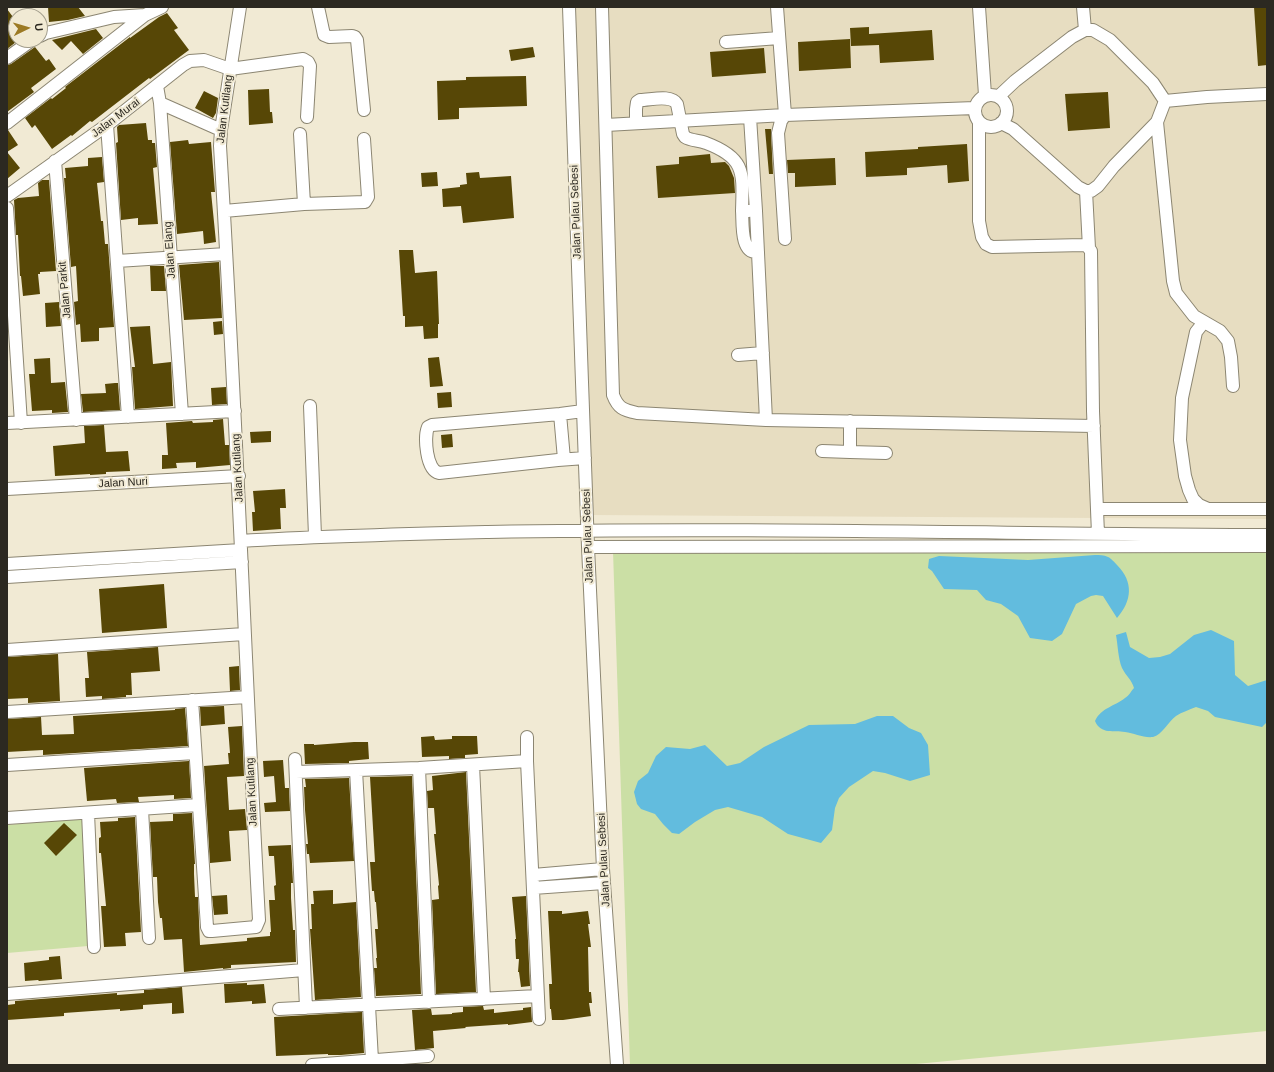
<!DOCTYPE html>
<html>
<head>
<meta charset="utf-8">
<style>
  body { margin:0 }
  #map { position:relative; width:1274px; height:1072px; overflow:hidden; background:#f1ead4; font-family:Helvetica,sans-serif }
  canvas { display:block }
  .frame { position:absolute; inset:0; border:8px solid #2c2921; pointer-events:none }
  .north { position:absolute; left:8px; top:8px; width:40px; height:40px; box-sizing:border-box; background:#f1ead4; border:1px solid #a29d8c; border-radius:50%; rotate:85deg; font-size:11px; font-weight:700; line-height:16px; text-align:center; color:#2c2921 }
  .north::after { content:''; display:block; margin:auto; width:14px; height:18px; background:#9c7a24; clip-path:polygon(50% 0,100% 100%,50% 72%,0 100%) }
</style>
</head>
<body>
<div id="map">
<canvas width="1274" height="1072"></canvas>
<div class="frame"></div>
<div class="north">U</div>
</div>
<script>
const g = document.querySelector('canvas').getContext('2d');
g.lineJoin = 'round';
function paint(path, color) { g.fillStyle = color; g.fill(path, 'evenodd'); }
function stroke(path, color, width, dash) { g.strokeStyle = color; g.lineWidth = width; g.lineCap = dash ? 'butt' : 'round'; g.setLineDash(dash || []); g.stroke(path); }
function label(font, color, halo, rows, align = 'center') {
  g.font = font + ' Helvetica,sans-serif'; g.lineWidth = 4; g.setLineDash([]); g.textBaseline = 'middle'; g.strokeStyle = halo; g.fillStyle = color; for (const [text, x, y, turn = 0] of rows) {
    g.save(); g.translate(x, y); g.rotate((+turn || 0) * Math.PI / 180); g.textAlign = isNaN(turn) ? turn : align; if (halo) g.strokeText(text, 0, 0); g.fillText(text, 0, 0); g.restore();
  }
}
const built = new Path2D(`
  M574,7H1267V519L592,515Z`);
const green = new Path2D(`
  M1267,548V1031L905,1065H630L613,551Z
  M83,818L88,946L7,953V825Z`);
const water = new Path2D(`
  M1095,555C1099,555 1104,555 1108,557C1111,558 1115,563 1117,565C1134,582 1132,601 1117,618L1103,596L1096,595L1091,596L1076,604L1062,634L1052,641L1030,638L1018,616L1001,604L986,600L977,590L944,589L932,571L928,568L929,559L939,556L1028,560Z
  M1211,630L1234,641L1235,675L1248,686L1267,680V722L1262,727L1215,717L1208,711L1196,707C1189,710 1182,712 1176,716C1168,722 1162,735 1153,737C1143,738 1134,733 1125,732C1114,730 1101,735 1095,721C1101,708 1115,706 1125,698C1129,696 1131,691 1134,688C1132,680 1126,676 1122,668C1118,658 1118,646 1116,635L1126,632L1130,647L1149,658L1160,657L1170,654L1194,635Z
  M877,716H893L909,728L921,733L928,745L930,775L910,781L885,773L873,771L849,787L839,798L835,808L832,830L821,843L788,834L762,817L728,807L715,810L695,822L679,834L672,833L663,824L655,814L641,809L637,804L634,792L638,781L648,773L656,756L666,747L690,749L705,745L727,766L740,763L764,747L809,725L855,724Z`);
const building = new Path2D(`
  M48,7H78L85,16L68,20L49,22Z
  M1254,7H1267V65L1258,66Z
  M7,9L16,21V42L7,49Z
  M167,13L178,28L174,30L189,50L150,79L149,78L92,122L90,121L72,136L71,135L52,149L35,125L32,128L25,118L51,98L52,99L66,88L65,87L130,37V38L159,17Z
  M869,27V34L932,30L934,60L880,63L879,45L851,46L850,28Z
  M96,29L103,38L83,54L71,41L62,50L52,40Z
  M850,39L851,68L799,71L798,42Z
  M35,47L46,61L49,59L56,69L31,88L34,92L7,112V65L11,64Z
  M533,47L535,57L511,61L509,50Z
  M764,48L766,73L712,77L710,52Z
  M526,76L527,106L459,108V119L438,120L437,81L466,80V77Z
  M269,89L270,112H272L273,123L249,125L248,90Z
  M204,91L218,98L216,113L213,118L195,108Z
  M1108,92L1110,128L1068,131L1065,94Z
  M146,123L148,140H152V143H155L157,167L153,168L158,224L138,225V218L121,220L116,143L118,142L117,127L119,125Z
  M765,129H771V133L773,174H769Z
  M7,130H8L18,145L7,152L20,168L7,179Z
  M188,140L189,144L211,142L215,192H211L216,242L204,244L203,231L177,234L170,142Z
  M967,144L969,181L948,183L947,165L907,168V175L866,177L865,152L918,149V147Z
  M710,154L711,163L725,162L729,166L734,178L735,193L658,198L656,166L679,164V157Z
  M102,157L104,182L97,183L101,221H103L105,244H108L114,327L99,328V341L81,342L80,324L76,325L74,302L78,301L76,266L71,267L64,178H66L65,168L88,166V158Z
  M835,158L836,185L795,187V173H788L787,160Z
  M437,172L438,186L422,187L421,173Z
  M479,172L480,178L511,176L514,218L463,223L461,206L443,207L442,189L460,187V185L467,184L466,173Z
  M42,180H49L56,271L40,272V274H38L40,294L23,296L21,276H20L18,235H16L14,200L18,198L39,196L38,183Z
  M399,250H413L415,273L437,271L439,324H438V338L424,339L423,326L405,327V316H403Z
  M219,262L222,318L184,320L179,265Z
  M150,266H164L166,291H151Z
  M59,302L61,326L46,327L45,303Z
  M222,321L223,334L214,335L213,322Z
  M150,326L153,364L171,362L173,406L135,409L132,367H135L130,327Z
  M439,357L443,386L430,387L428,358Z
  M50,358L51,383L65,382L68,412L52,413V410L32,411L29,374H35L34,359Z
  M115,383H118L120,410L83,412L81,394L106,393L105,384Z
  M226,387L227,404L212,405L211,388Z
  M451,392L452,407L438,408L437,393Z
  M223,419L225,445H229L230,465L196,468V462L176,463L177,468L162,469V455H168L166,423L192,421L193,423L213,422V420Z
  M104,425L106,452L128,451L130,471L106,472V474L90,475V474L55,476L53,446L85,443L84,426Z
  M271,431V442L251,443L250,432Z
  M452,434L453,447L442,448L441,435Z
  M285,489L286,508H280L281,529L253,531L252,512H255L253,491Z
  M164,584L167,628L102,633L99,589Z
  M158,647L160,671L131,673L132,695H126V697L102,699V696L86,697L85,678H89L87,652Z
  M58,654L60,701L28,703V698L7,699V657Z
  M239,666L240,690L230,691L229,667Z
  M224,706L225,724L201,726L200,707Z
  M185,708L188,746L43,755V750L7,752V719L41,717L42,735L74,734L73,716L175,710V709Z
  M242,726L244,776L227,777L229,810L245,809L247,830L229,831L231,861L210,863L204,766L229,764L228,753H230L228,727Z
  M434,736L435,740L452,739V736H477L478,754L465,755V758L449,759V756L422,757L421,737Z
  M354,742H368L369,759L349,761V763L305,764L304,744H314V745Z
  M283,760L285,788H289L290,811L265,812L264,803L276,802L274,776L264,777L263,761Z
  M189,761L191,798L174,799V795L138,797L139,802L117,803L116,799L87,801L84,768Z
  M466,772L476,992L436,994L432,900L439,899L438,886L439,885L434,834H436L434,808H428L427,791L433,790L432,776Z
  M412,776L421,994L376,996L374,968H377L376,958H377L375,929H378L376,902H375L374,891H372L370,862H375L370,777Z
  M349,778L354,861L310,863L309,854H307L306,844H308L305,810L304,787H306L305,779Z
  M192,813L195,864H194V874L195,897H198L200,945L247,941V938L270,936V932H271L269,900H275L274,886L276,885L274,856H269L268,846L291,845L293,883H291V898L293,930H295L296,962L231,965V968L223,969V968L184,972L182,939L164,940L162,918H160L158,902L157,877H153L150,822L173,821V814Z
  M135,817L141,932L125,933L126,946L104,947L101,906H106L101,853H99V838L101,837L100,822L118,821V818Z
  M64,823L77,835L56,856L44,843Z
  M333,890V904L356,902L361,997L315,1000L310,929H312L311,904H314L313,891Z
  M227,895L228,914L214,915L212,896Z
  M526,896L530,986L521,987L519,972H518L519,959H516L515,939H516L512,897Z
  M548,911H562V914L588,911L590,924H588L591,947H588L589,992H591L592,1003H589L591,1016L563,1020H552L551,1009H550L549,984H552Z
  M60,956L62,979L39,981L38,980L25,981L24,963L49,960V957Z
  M247,983V985L264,984L266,1003L252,1004V1001L225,1003L224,984Z
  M182,987L184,1013L172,1014V1003L143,1005V1009L120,1011V1009L64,1013V1016L7,1020V1005L15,1004V1001L105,994L117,993V995L144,993V990Z
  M483,1006L484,1010L494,1009V1013L523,1010V1008L531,1007L532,1022L508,1025V1024L465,1027L466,1028L433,1031L434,1048L415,1050L412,1010L431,1009L432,1015L452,1014V1013L463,1012V1007Z
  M362,1012L364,1053L341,1055H328V1054L276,1056L274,1017Z`);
const minor = new Path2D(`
  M318,7L324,35L329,37L352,36L355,37L357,40L364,110
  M569,7L582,382L588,547L603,869L617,1065
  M602,7L613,395C618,408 623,410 637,413L766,420L1094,426
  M777,7L785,115L781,121L778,133L785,239
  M979,7L985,95
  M1083,7L1085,30
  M40,36L46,33L114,17L145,15
  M726,42L779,38
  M7,58L32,40
  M157,86L160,103L182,414
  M975 111a16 16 0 1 1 32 0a16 16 0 1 1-32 0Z
  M999,96L1015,81L1072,37L1085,30H1093L1110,40L1153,83L1165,101L1157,122L1114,166L1098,186L1091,191H1086L1078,187L1013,129L1001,123
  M1165,101L1207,97L1267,94
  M160,103L221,130
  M750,117L756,211L766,420
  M979,122V221L982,237L986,244L992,247L1084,245L1087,246L1091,251L1093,411L1098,534
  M1157,122L1173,281L1176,293L1194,316L1220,331L1228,341L1231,357L1233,386
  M7,123L145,15L162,7
  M636,123V109L637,102L640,100C651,100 671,94 677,104L683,134L685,137C691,141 699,140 706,143C746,158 743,173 742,211
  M107,125L128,417
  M606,125L785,115L975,108
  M300,134L304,204
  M55,161L76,420
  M1086,191L1089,248
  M7,196L107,125L183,65L190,61L204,60L230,69L303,59L308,62L310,66L307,117
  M7,208L21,423
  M224,211L304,204L365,202L368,197L364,139
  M749,211H742C743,223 740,254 758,252
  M117,261L226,254
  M1204,322L1196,332L1182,398L1180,440L1185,476L1189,490L1193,499L1199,505L1208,509H1267
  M738,355L763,353
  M310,406L315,536
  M583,411L560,414L432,425L428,427C424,437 426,470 439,473L558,460L585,458
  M560,414L564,459
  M850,421V452L886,453
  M7,423L235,411
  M822,451L850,452
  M7,489L239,476
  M1097,509H1207
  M241,541C323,536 406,534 488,532C748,527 1007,534 1267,535
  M588,547L1267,546
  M7,564L241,550
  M7,577L242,562
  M7,650L244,634
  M192,700L207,927L209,931H212L256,927L259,920C245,662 236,404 220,146L221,130L240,7
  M7,712L247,697
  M527,737V761L539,1019
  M295,759L306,1008
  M7,765L195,753
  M473,765L484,999
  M419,768L429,1002
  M356,770L372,1060
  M296,772L419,768L527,761
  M142,809L149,938
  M88,813L94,947
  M7,818L198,805
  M533,875L603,869
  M533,888L604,883
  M7,994L304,970
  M279,1009L538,996
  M312,1065L428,1056`);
const streetNames = [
  ["Jalan Kutilang",225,109,-83],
  ["Jalan Murai",116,118,-37],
  ["Jalan Pulau Sebesi",576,212,-92],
  ["Jalan Elang",170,250,-94],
  ["Jalan Parkit",65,290,-95],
  ["Jalan Kutilang",238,468,-93],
  ["Jalan Nuri",123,483,-3],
  ["Jalan Pulau Sebesi",588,536,-92],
  ["Jalan Kutilang",252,792,-93],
  ["Jalan Pulau Sebesi",604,860,-93]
];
paint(built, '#e7ddc1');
paint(green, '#cbdfa5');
paint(water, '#62bcde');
paint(building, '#574706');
stroke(minor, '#8c8672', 14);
stroke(minor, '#fff', 12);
label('11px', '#2c2921', '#f1ead4', streetNames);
</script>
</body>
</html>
